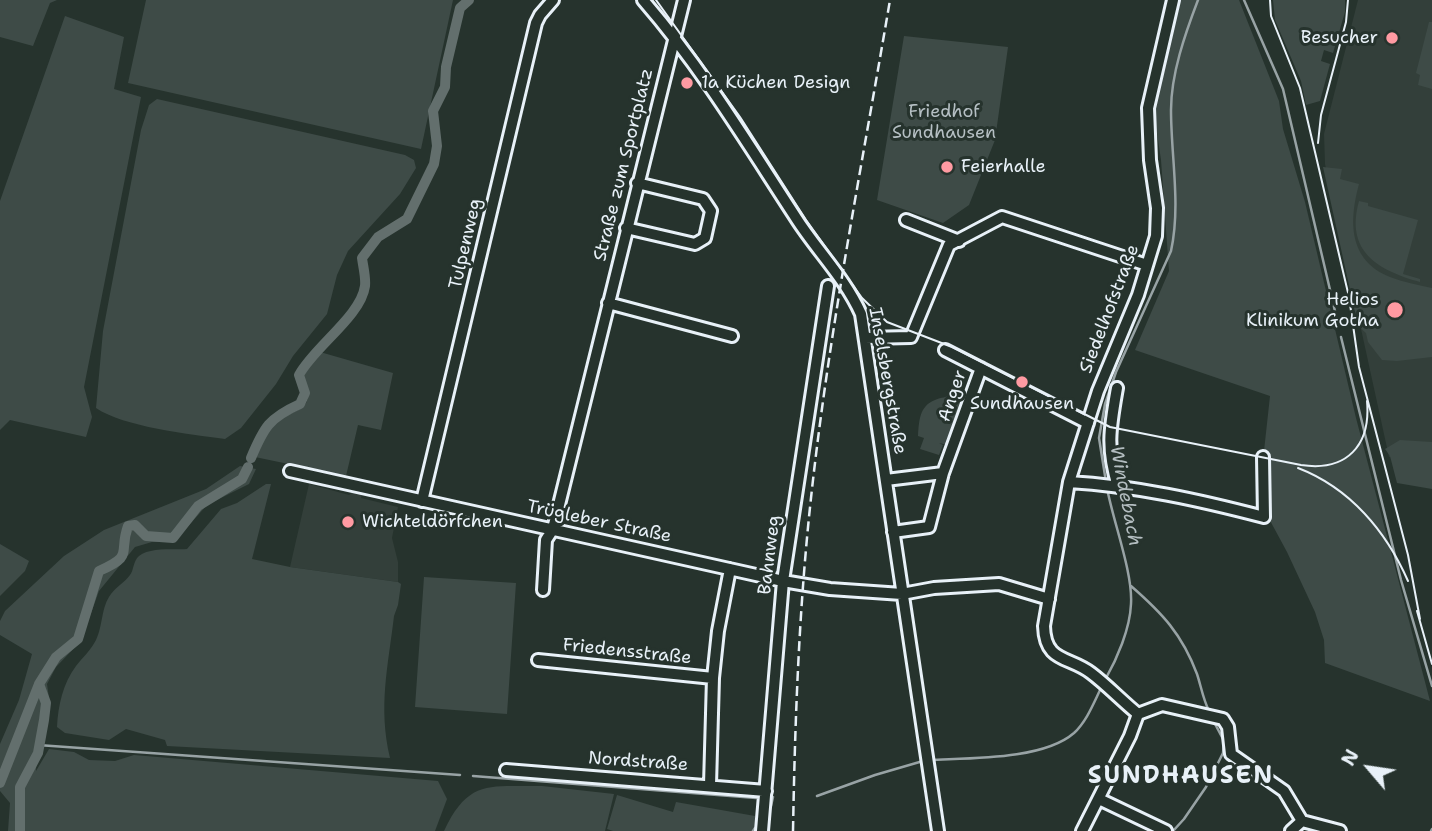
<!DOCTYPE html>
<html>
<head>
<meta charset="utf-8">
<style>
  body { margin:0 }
  #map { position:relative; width:1432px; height:831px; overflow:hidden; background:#26332d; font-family:"Shantell Sans",sans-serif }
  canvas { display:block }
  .north { position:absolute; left:1334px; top:733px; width:70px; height:70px; -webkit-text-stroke:5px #26332d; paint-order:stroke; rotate:299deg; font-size:19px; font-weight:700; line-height:28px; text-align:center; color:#e8f1f8 }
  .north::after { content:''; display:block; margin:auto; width:24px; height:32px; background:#e8f1f8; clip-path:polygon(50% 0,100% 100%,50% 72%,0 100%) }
</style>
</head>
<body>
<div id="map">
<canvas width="1432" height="831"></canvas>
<div class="north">N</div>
</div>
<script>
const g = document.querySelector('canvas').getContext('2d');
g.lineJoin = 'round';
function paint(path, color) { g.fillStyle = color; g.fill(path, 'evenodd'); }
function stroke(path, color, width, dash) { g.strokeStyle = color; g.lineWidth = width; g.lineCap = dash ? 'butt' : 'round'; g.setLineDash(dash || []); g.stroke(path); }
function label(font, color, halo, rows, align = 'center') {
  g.font = font + ' "Shantell Sans",sans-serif'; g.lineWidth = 6; g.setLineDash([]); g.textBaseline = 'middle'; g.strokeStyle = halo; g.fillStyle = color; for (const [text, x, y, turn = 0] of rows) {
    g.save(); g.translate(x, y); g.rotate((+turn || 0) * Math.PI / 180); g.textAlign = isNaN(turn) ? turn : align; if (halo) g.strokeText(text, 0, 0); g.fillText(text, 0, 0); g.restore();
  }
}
const built = new Path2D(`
  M1358,0H1432V463L1389,457L1325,164L1324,134Z
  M309,484L349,495L353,492L362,494L361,498L398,507L392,538L398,562V582L290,567Z`);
const green = new Path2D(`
  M0,0H57L50,3L33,46L0,37Z
  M146,0H453L421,149L128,83Z
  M1177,0H1239L1279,101L1283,129L1305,202L1356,418L1430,701L1325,663L1324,640L1315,612L1287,552L1267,515L1264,451L1270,396L1135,350L1169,271L1161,160L1152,99Z
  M1273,0H1345V12L1333,53L1324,50L1321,61L1330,64L1320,101L1306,105L1301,81L1275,20Z
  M65,16L124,37L114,89L141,97L84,387L92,417L86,437L10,420L0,430V201Z
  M1429,22H1432V89L1418,85L1420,75L1416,73Z
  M904,36L1008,47L995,140L969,205L943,223L877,200Z
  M157,99L405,155L414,160L416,168L400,194L348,251L337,275L327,314L293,356L276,384L241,428L225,439C189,434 124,427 96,408L103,331L141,130L149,105Z
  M1323,167L1342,169L1340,179L1359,184C1349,221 1348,260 1390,277C1403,282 1418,285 1432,288V357L1397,361L1382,360L1368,342L1366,333L1358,326Z
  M1359,201L1368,203V206L1418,220L1403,274L1420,279V282C1377,270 1345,251 1359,201Z
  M320,352L393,373L381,430L358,425L346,476L255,457C261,447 265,430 275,423C298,406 317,413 303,376Z
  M952,394L968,397L948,445L939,443L943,445L939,455L920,449L924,438L918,436C919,422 919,406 935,400C942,397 946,398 952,394Z
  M1400,440L1432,442V489L1397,483L1390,456L1385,449Z
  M240,466L256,469L249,484L207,505L174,542H152L135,547L99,591L81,641L56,667L47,684L49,698L38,733L36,771L49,749L74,752L89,760L115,761L134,755L438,781L447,799L435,831H8L10,803L0,791V744L19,700L32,654L0,635V621L5,611L64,556L104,530L206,489Z
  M266,484H271L252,559L290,567L398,582L401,584L398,605L394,616C388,667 378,707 390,758L167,746L165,740L126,729L109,740L65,733L57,727C58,706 63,683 76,666C83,657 91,650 96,640C103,626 101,607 111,594C116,587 125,582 130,575C134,570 133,561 139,556C150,547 174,550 187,549L221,509L237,503Z
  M0,544L29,561L25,571L0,596Z
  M424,577L516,583L507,714L415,707Z
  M542,786L614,794L605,831H444C469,778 490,787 542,786Z
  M617,795L673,812L676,802L755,816L757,831H613L607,829Z`);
const stream = new Path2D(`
  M1244,0L1283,89L1338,324
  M1341,337L1401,580L1432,686
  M1106,482L1099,438L1105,404L1116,372L1171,251C1181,205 1171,157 1171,110C1171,74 1185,34 1198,0
  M1131,586C1162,613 1182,634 1197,674C1201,686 1203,699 1209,711
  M1105,680C1117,659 1130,629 1131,604C1133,573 1113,521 1107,488
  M38,745L460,775
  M930,760C969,758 1043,760 1074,733C1087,721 1094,702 1102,686
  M473,776L756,798
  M817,796L875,775L923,761
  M771,806L773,797
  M753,831L755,828
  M1173,831L1184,819L1206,787L1223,753L1224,741L1213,720
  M1431,831L1432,829`);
const canal = new Path2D(`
  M251,458C264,427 269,418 300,404L305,393L299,375C314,347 361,316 365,286C366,277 363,266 362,258L378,237L407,219L434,164L437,146L433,111L445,87L446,67L460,8L469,0
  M0,783L39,684
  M20,831V787L38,753L44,720L46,703L39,684L56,657L78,639L99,571C135,555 118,554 128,526L135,525L146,536L173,538L198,506L242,479L248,467`);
const minor = new Path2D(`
  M643,0C702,68 747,143 796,218C817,251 845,278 861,314L938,831
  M906,220L959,241
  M626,228L695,244L705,238L711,211L703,199L637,183
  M608,303L732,336
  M865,338L911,337L949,245L1002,217L1147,265
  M945,350L1088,423
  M1117,388C1110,428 1106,447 1118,487
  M290,471L783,581L830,589L902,594L934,588L999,584L1049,599
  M886,480L943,473
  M1069,482C1135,486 1199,500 1264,517L1263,457
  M422,501L536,23L540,15L553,0
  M893,532L929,527L943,473L981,368
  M543,590L546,540L553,529L684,0
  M538,660L713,678
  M1138,714C1122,701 1107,685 1091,673C1069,656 1045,663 1044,626L1069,482L1098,391L1138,295L1156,236L1157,208L1150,160L1148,108L1173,0
  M1138,714L1162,705L1223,719L1228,727L1231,754L1284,791L1302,821L1340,831
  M506,770L766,791
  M710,785L713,678L718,631L730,569
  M1099,799L1166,831
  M762,831L783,581L828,286
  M1082,831L1130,736L1138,714
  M1291,831L1302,821`);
const tram = new Path2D(`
  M656,0L740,117L806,220L862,298L887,322L952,347L1110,427L1301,465C1347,472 1371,445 1367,401
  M1270,0L1271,16L1300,88L1349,297L1359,367L1408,555L1420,619
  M1318,143L1321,115L1346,22L1348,0
  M1298,468C1350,488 1386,531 1408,581
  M1417,611L1432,664`);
const rail = new Path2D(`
  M793,831C795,719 799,608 811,498C829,331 862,165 890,0`);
const markers = [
  [1392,38,7,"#ff9aa2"],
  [687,83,7,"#ff9aa2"],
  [947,167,7,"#ff9aa2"],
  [1395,310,9,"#ff9aa2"],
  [1022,382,7,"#ff9aa2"],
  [348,522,7,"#ff9aa2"]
];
const poiNames = [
  ["Besucher",1378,38,"right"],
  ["1a Küchen Design",701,83],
  ["Feierhalle",961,167],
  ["Helios",1379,300,"right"],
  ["Klinikum Gotha",1379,321,"right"],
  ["Sundhausen",1022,404,"center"],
  ["Wichteldörfchen",362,522]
];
const parkNames = [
  ["Friedhof",944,112],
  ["Sundhausen",944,133]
];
const streetNames = [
  ["Straße zum Sportplatz",624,165,-76],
  ["Tulpenweg",466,244,-77],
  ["Siedelhofstraße",1110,309,-69],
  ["Inselsbergstraße",887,381,80],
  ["Anger",953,396,-71],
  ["Trügleber Straße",599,522,12],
  ["Bahnweg",770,555,-83],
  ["Friedensstraße",627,652,6],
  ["Nordstraße",638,762,4]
];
const waterNames = [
  ["Windebach",1125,496,79]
];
const districtNames = [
  ["SUNDHAUSEN",1181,777]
];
paint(built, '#333f3a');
paint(green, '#3e4b47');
stroke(stream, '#98a3a5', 2.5);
stroke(canal, '#636f6d', 10);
stroke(minor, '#e8f1f8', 16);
stroke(minor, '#26332d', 10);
stroke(tram, '#e8f1f8', 2);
stroke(rail, '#e8f1f8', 2.5, [10, 5]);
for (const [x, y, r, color] of markers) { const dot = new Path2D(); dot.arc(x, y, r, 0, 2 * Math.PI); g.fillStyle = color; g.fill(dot); stroke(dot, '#26332d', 2.5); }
label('18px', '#e8f1f8', '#26332d', poiNames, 'left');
label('18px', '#b5bfc3', '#26332d', parkNames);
label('18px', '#e8f1f8', '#26332d', streetNames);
label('italic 19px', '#b3bdc0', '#26332d', waterNames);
g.letterSpacing = '2px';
label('bold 24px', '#e8f1f8', '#26332d', districtNames);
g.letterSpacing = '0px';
</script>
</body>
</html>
